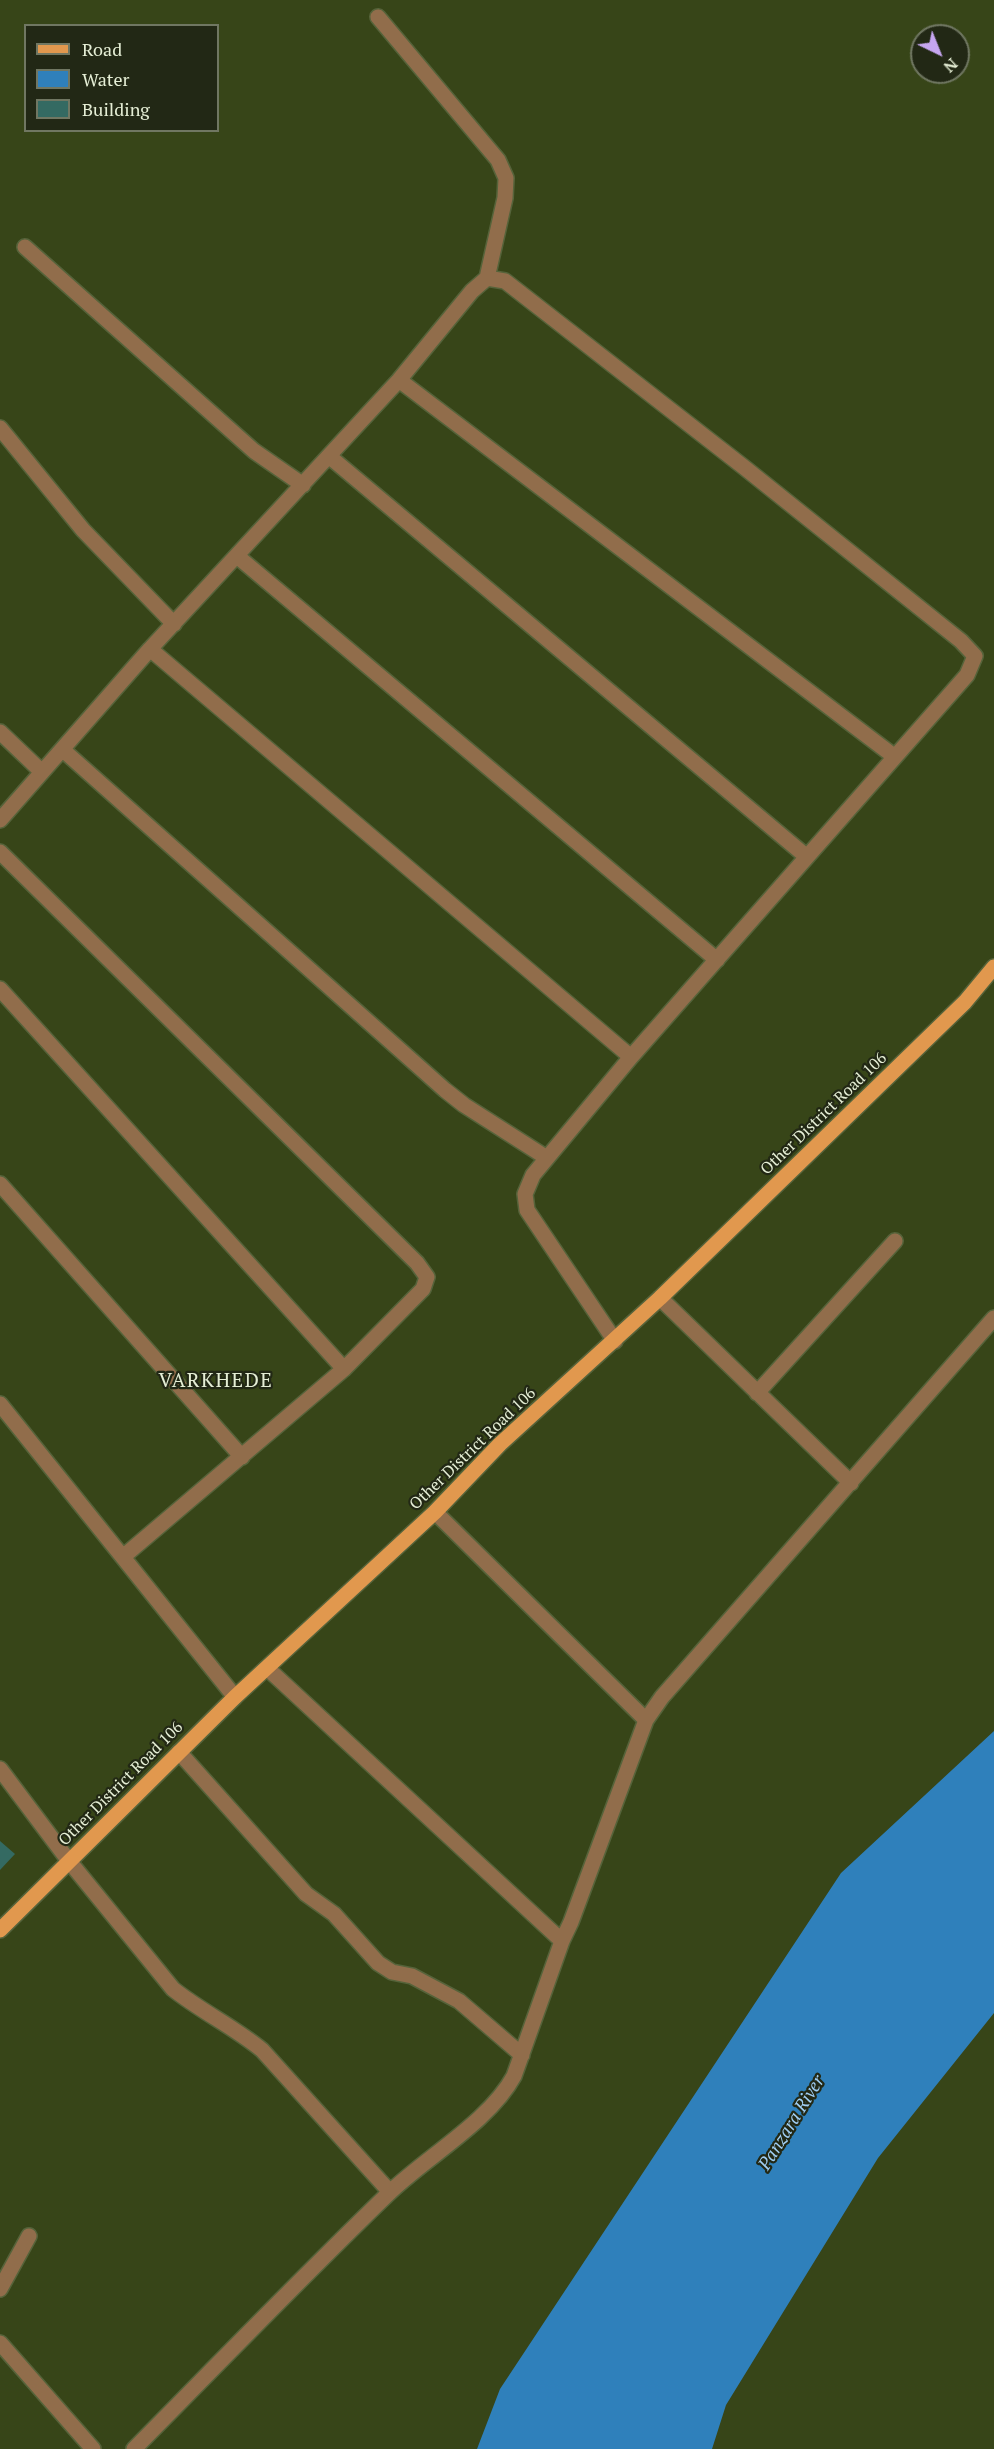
<!DOCTYPE html>
<html>
<head>
<meta charset="utf-8">
<style>
  body { margin:0 }
  #map { position:relative; width:994px; height:2449px; overflow:hidden; background:#374518; font-family:"PT Serif",serif }
  canvas { display:block }
  .legend { position:absolute; left:24px; top:24px; width:195px; height:108px; box-sizing:border-box; background:#222815; border:2px solid #707762; margin:0; padding:8px 10px; list-style:none; font-size:18px; color:#e5eed5 }
  .legend li { display:flex; align-items:center; gap:12px; height:30px }
  .legend b { width:30px; border:2px solid #707762 }
  .north { position:absolute; left:910px; top:24px; width:60px; height:60px; box-sizing:border-box; background:#222815; border:2px solid #707762; border-radius:50%; rotate:137deg; font-size:16px; font-weight:700; line-height:24px; text-align:center; color:#e5eed5 }
  .north::after { content:''; display:block; margin:auto; width:21px; height:27px; background:#c6a6f0; clip-path:polygon(50% 0,100% 100%,50% 72%,0 100%) }
</style>
</head>
<body>
<div id="map">
<canvas width="994" height="2449"></canvas>
<ul class="legend">
<li><b style="height:8px;background:#e1984e"></b>Road</li>
<li><b style="height:16px;background:#2f80bb"></b>Water</li>
<li><b style="height:16px;background:#346a62"></b>Building</li>
</ul>
<div class="north">N</div>
</div>
<script>
const g = document.querySelector('canvas').getContext('2d');
g.lineJoin = 'round';
function paint(path, color) { g.fillStyle = color; g.fill(path, 'evenodd'); }
function stroke(path, color, width, dash) { g.strokeStyle = color; g.lineWidth = width; g.lineCap = dash ? 'butt' : 'round'; g.setLineDash(dash || []); g.stroke(path); }
function label(font, color, halo, rows, align = 'center') {
  g.font = font + ' "PT Serif",serif'; g.lineWidth = 4.5; g.setLineDash([]); g.textBaseline = 'middle'; g.strokeStyle = halo; g.fillStyle = color; for (const [text, x, y, turn = 0] of rows) {
    g.save(); g.translate(x, y); g.rotate((+turn || 0) * Math.PI / 180); g.textAlign = isNaN(turn) ? turn : align; if (halo) g.strokeText(text, 0, 0); g.fillText(text, 0, 0); g.restore();
  }
}
const water = new Path2D(`
  M994,1731V2013L878,2158L726,2405L712,2449H477L500,2389L841,1873Z`);
const building = new Path2D(`
  M0,1841L15,1854L0,1870Z`);
const minor = new Path2D(`
  M378,17L498,160L506,178L505,198L487,278
  M25,247L254,451L303,485
  M399,380L895,757
  M0,428L83,530L174,624
  M330,457L807,857
  M237,556L717,960
  M150,649L631,1057
  M0,732L42,772
  M63,750L445,1090L464,1105L547,1158
  M0,820L150,649L399,380L472,291L487,278L505,281L745,468L961,641L975,656L967,675L631,1057L533,1175L525,1194L527,1210L615,1341
  M0,852L417,1263L427,1277L423,1289L344,1369L124,1556
  M0,989L344,1369
  M0,1184L242,1457
  M660,1298L851,1483
  M757,1393L895,1241
  M0,1404L235,1697
  M435,1512L646,1720
  M267,1668L562,1941
  M179,1752L306,1894L334,1914L378,1963L392,1972L412,1976L459,2001L522,2055
  M0,1769L69,1861L173,1989C202,2012 234,2027 262,2050L390,2192
  M0,2289L29,2236
  M0,2343L93,2449
  M134,2449C218,2364 302,2277 388,2194C426,2157 489,2122 514,2076L562,1941L571,1922L646,1720L662,1697L994,1318`);
const major = new Path2D(`
  M0,1930L235,1697L435,1512L500,1444L660,1298L965,1002L994,967`);
const streetNames = [
  ["Other District Road 106",824,1114,-44],
  ["Other District Road 106",473,1449,-44],
  ["Other District Road 106",121,1784,-45]
];
const waterNames = [
  ["Panzara River",792,2123,-58]
];
const quarterNames = [
  ["VARKHEDE",216,1381]
];
paint(water, '#2f80bb');
paint(building, '#346a62');
stroke(minor, '#56633a', 18);
stroke(major, '#56633a', 18);
stroke(minor, '#916d4b', 15);
stroke(major, '#e1984e', 15);
label('16px', '#e5eed5', '#222815', streetNames);
label('italic 18px', '#a0cef3', '#222815', waterNames);
g.letterSpacing = '1.5px';
label('20px', '#e5eed5', '#222815', quarterNames);
g.letterSpacing = '0px';
</script>
</body>
</html>
